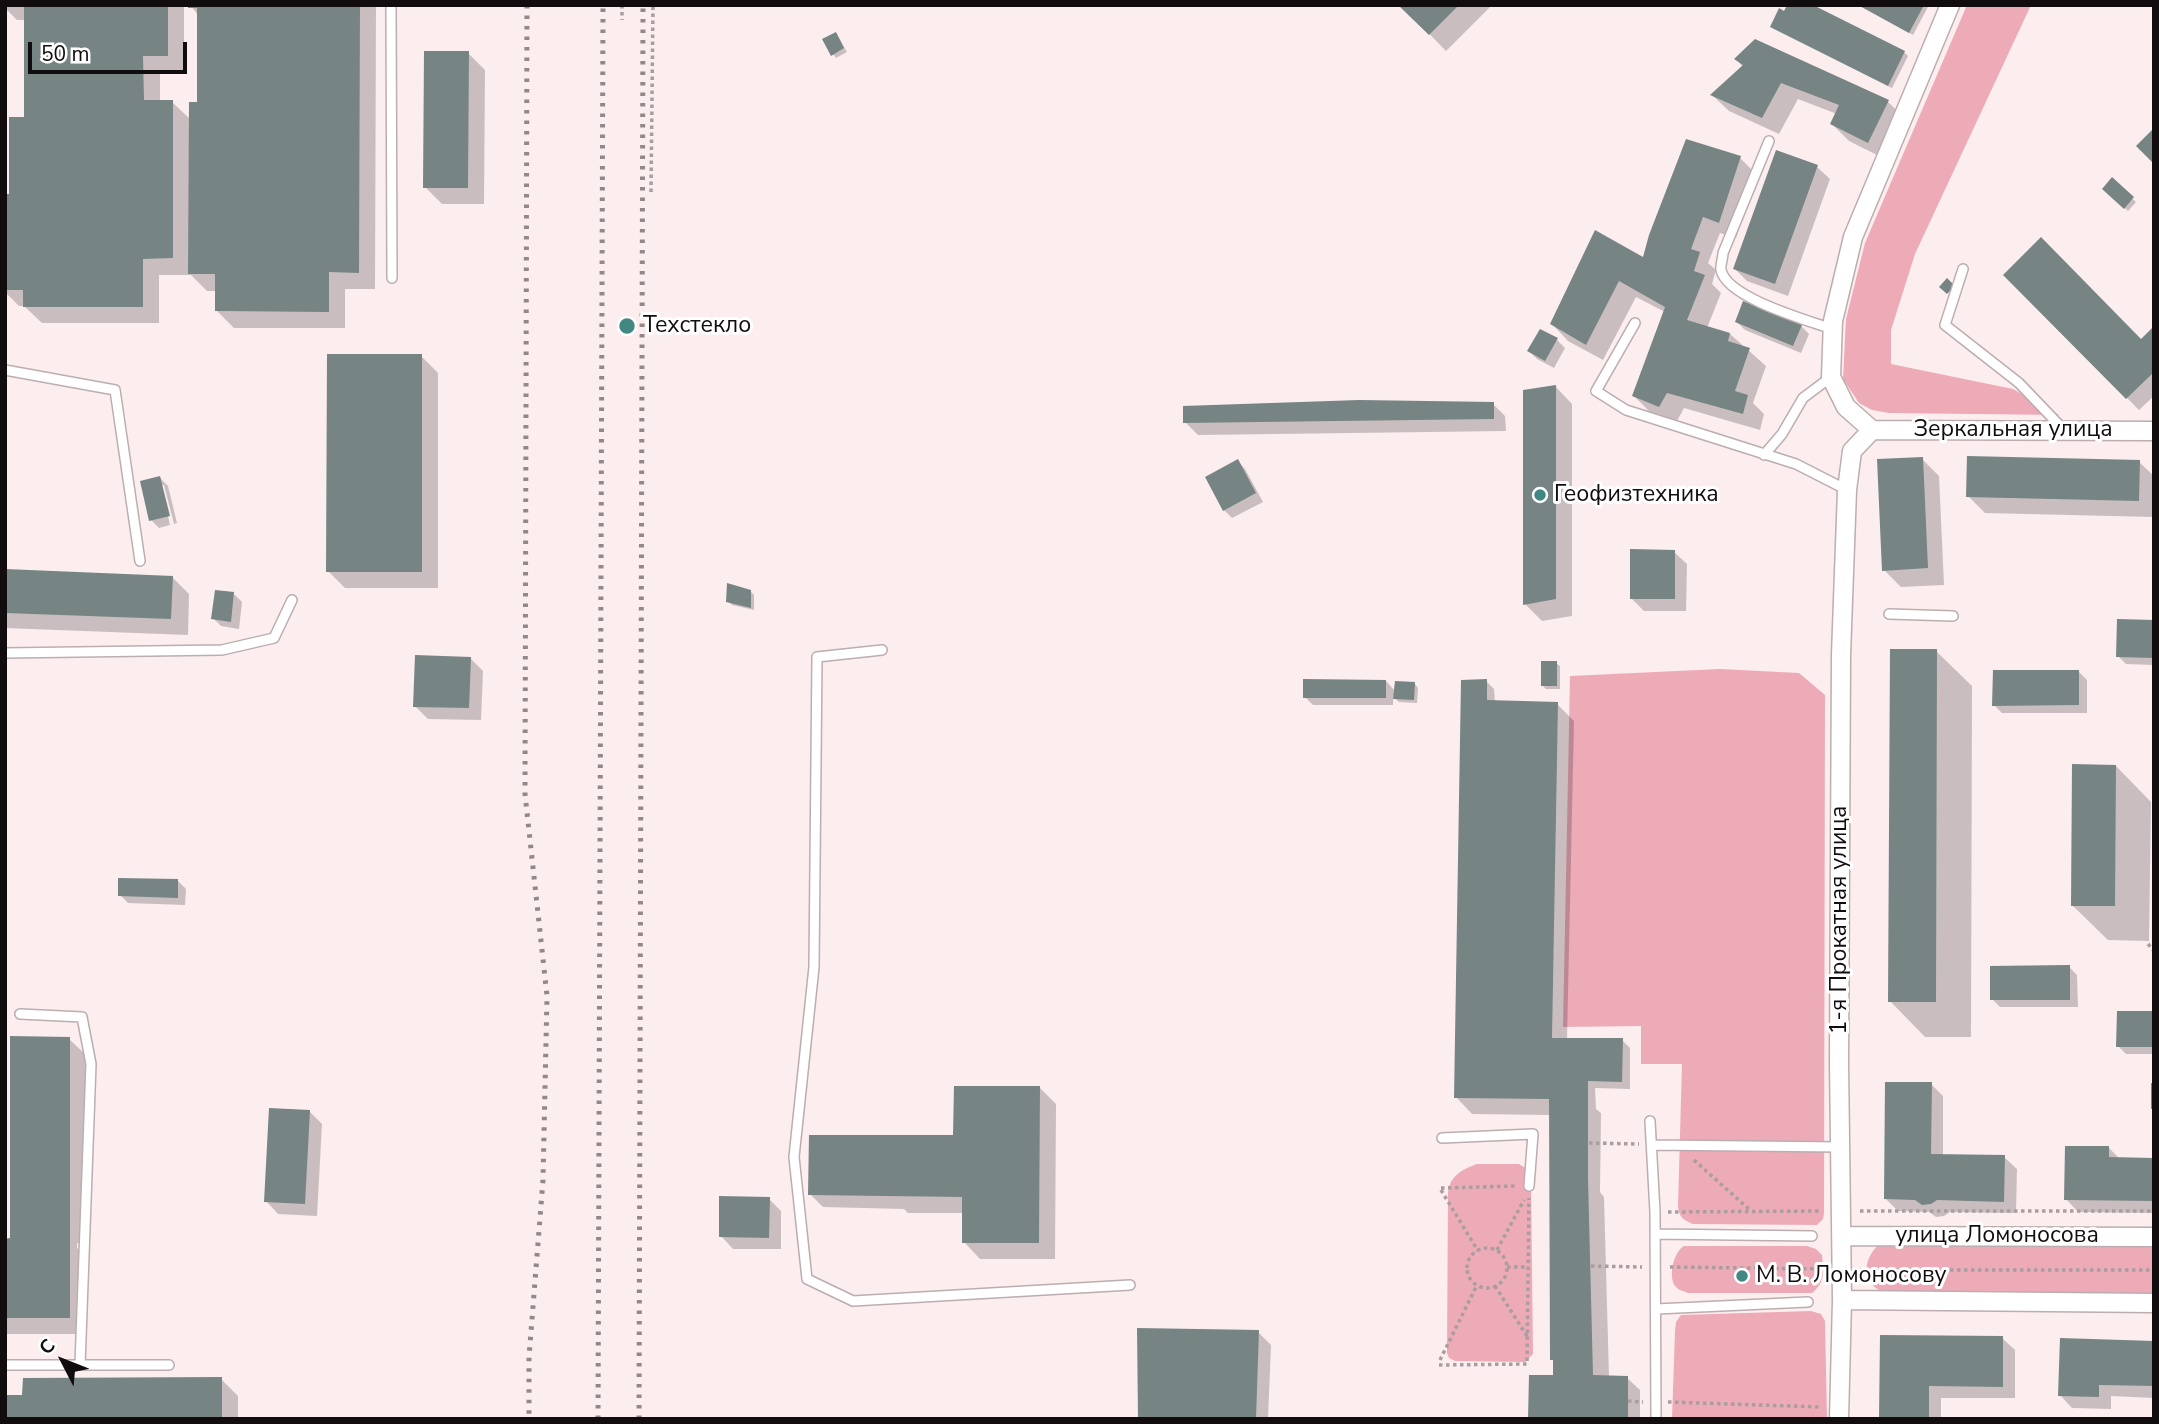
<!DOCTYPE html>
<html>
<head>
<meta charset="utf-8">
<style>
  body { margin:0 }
  #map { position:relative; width:2159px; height:1424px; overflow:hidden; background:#fcedef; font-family:"Nunito Sans",sans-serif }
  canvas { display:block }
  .frame { position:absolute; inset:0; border:7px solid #110c0d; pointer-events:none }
  .north { position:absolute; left:28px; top:1326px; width:70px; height:70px; -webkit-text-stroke:5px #fff; paint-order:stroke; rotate:312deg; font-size:19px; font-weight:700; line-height:28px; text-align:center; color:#110c0d }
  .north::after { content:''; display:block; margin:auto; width:24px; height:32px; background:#110c0d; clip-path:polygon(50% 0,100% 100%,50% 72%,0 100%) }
  .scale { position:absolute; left:28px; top:42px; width:159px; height:32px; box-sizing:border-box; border:4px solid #110c0d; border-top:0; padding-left:9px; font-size:21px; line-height:24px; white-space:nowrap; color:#110c0d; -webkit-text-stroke:5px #fff; paint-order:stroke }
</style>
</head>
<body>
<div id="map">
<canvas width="2159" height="1424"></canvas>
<div class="frame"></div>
<div class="north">С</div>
<div class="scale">50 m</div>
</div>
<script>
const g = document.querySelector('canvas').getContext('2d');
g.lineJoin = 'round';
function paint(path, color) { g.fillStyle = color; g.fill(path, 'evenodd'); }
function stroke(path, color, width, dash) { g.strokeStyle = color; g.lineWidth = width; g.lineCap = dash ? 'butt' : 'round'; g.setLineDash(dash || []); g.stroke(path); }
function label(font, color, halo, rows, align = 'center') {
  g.font = font + ' "Nunito Sans",sans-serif'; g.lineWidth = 6; g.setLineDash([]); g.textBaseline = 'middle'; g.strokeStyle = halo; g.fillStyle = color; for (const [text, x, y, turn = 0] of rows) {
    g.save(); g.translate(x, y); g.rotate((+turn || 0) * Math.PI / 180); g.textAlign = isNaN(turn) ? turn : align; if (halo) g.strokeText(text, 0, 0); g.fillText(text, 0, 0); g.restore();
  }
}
const green = new Path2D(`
  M1967,5H2031L1915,254L1891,330V364L2013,389L2059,415L1889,413L1872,410L1859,403L1843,379L1846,319L1865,243Z
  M1720,669L1799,673L1825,695L1824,1213L1823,1219L1817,1225L1693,1224C1683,1220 1679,1217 1678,1206L1682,1064H1641V1026L1563,1027L1570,676Z
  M1477,1164H1519L1525,1168L1531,1183L1533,1354L1525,1362L1455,1361L1449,1358L1447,1353L1448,1192C1451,1175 1461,1170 1477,1164Z
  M1684,1246H1807L1816,1249L1822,1255C1823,1271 1826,1282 1812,1293H1688C1686,1292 1679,1290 1677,1288C1667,1280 1673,1252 1684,1246Z
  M1877,1246L2154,1247V1296L1890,1295C1865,1288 1859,1266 1877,1246Z
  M1811,1311L1821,1314L1825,1321L1827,1419H1672L1675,1331L1676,1322L1681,1315Z`);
const shadow = new Path2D(`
  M5,5H184V72H160V102H172L191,120L198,103L199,16L190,5H376L375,289H345V328H234L217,311V291H207L191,275H159V323H42L24,306H19L5,292V195H11L25,119V20H17L5,8Z
  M1401,5H1492L1446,51Z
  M1858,5H1929L1913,35Z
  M1772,27L1904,52L1908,56L1892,88Z
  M839,38L847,52L836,58L833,54Z
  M468,53L485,70L484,204H442L425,187Z
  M1736,59L1888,102L1905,118L1885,159L1849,141L1832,124L1837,114L1798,99L1779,134L1729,111L1712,95L1743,67Z
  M1740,158L1757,175L1736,238L1720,233L1708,263L1716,270L1712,284L1721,293L1707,328L1730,334L1766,366L1753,403L1764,414L1760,430L1684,408L1676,423L1651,413L1634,396L1665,312L1636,297L1603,360L1568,341L1552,324L1644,259Z
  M1817,167L1830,179L1788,296L1747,281L1735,269Z
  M2112,180L2136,202L2128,211L2104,188Z
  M2005,275L2141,341L2154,329V396L2139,410Z
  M1737,322L1801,326L1809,334L1801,353L1745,330Z
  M1557,340L1565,348L1554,368L1537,359L1529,351Z
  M421,356L438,373V588H345L328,571Z
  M1556,387L1572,404V616L1542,621L1525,604Z
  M1493,404L1505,416L1506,431L1198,435L1185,422Z
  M1922,459L1939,476L1944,585L1901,587L1884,570Z
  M1237,461L1245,469L1263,502L1232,518L1224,510Z
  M2139,462L2154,476V517L1985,513L1968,496Z
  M160,478L168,486L177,523L159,528L151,520ZM161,485H164L174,524L170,525Z
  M1674,552L1687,564L1686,611H1644L1632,599Z
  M5,571L172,577L189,594L188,635L5,628Z
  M750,591L754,595V610L732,605L728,601Z
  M234,594L242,602L239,629L221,626L213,618Z
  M2154,622V665L2126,664L2118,656Z
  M1936,651L1972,686L1971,1037H1925L1890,1001Z
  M470,658L483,671L481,720L428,719L415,706Z
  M1556,663L1560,666V689H1546L1543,686Z
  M2079,672L2087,680V713H2002L1994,705Z
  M1386,681L1396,692L1415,684L1418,688L1417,703L1399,702L1393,696V705H1313L1305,697Z
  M1486,681L1494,689L1495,703L1557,704L1574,721L1567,1040H1622L1630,1048V1089L1595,1088L1596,1109L1601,1113L1600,1192L1604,1197L1609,1377L1627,1378L1640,1390V1419H1530L1555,1377V1362L1552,1359L1551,1115L1472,1114L1456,1097Z
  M2116,766L2151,802L2149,941L2108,940L2072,905Z
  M178,881L186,889L185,905L128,903L120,895Z
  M2069,967L2077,975L2078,1007H2000L1992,999Z
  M2154,1013V1054H2126L2118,1046Z
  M69,1039L86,1055V1243H77V1248L86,1257V1334H5V1240H14Z
  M1931,1084L1943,1096V1155L2004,1157L2017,1169L2016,1213L1950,1212L1944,1216L1936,1217L1929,1212L1898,1211L1886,1199Z
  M1039,1087L1056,1104L1055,1259H980L964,1242V1213H908L904,1209L823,1207L810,1194L955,1137Z
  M309,1111L322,1124L317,1216L278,1214L266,1201Z
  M2109,1148L2120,1159H2154V1213L2078,1212L2066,1199Z
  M769,1199L781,1211V1249H733L721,1236Z
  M1258,1332L1271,1345L1268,1419H1140Z
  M1882,1337L2002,1338L2015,1350V1398H1941V1419H1881Z
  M2154,1343V1398L2111,1396V1409L2072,1408L2060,1395Z
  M221,1379L238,1396V1419H5Z`);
const building = new Path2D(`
  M24,5H168V56H143L144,100H173V258L143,259V307H23V290H5V194H9V117H24Z
  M188,5H360L359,273L329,272V312L215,311V274H188L189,102H197V8H188Z
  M1398,5H1459L1429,35Z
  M1787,5H1813L1905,51L1888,86L1770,27L1779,8L1784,11Z
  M1858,5H1924L1909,33Z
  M836,32L844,48L831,56L822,39Z
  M1755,39L1889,100L1868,143L1830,124L1839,105L1781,83L1762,118L1710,95L1743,65L1734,59Z
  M424,51H469L468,188H423Z
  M2154,128V164L2136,146Z
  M1686,139L1741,156L1719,223L1703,217L1691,249L1700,252L1694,271L1705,275L1687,320L1730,333L1728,341L1750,348L1735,391L1748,395L1743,414L1667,393L1659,407L1632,396L1665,307L1619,281L1586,345L1550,324L1595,230L1643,257L1649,235Z
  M1776,150L1818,165L1775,284L1733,269Z
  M2112,177L2134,197L2124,209L2102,189Z
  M2041,237L2141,339L2154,326V372L2126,399L2003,275Z
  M1947,278L1955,286L1947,294L1939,287Z
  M1743,301L1802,325L1793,346L1735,322Z
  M1540,329L1558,338L1545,361L1527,351Z
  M327,354H422V572H326Z
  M1556,385V599L1523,605V390Z
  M1359,400L1494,402V419L1183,423V406Z
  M1967,456L2140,460L2139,501L1966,497Z
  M1923,457L1928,568L1882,571L1877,459Z
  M1238,459L1256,493L1223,511L1205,477Z
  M160,476L170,516L149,521L140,481Z
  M1630,549L1675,550V599H1630Z
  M5,569L173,576L171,619L5,613Z
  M727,583L751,590V608L726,602Z
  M215,590L234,592L231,622L211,619Z
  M2117,619L2154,620V658L2116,657Z
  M1890,649H1937L1936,1002H1888Z
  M415,655L471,657L469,708L413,707Z
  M1541,661H1557V686H1541Z
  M1993,670H2079V705L1992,706Z
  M1303,679L1386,680V698H1303Z
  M1487,679V700L1558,702L1552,1038H1623L1622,1082L1588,1081V1178L1593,1375L1628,1376V1419H1528L1529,1375H1553V1360H1550L1549,1099L1454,1098L1461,680Z
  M1395,681L1415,682L1414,700L1393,699Z
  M2072,764L2116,765L2115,906H2071Z
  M118,878L178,879V898L118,896Z
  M2070,965V1000H1990V966Z
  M2117,1011H2154V1047H2116Z
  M10,1036L70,1037V1318H5V1239L10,1238Z
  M1885,1082H1932L1931,1154L2005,1155L2004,1202L1937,1200L1931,1204L1922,1205L1915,1200L1884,1199Z
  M2151,1083H2154V1109H2151Z
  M954,1086H1040L1039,1243H962V1197L808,1195L809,1135H953Z
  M269,1108L310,1110L305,1204L264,1202Z
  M2065,1146H2109V1157L2154,1158V1201L2064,1200Z
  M719,1196L770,1197L769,1238L719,1237Z
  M1137,1328L1259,1330L1256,1419H1138Z
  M1880,1335L2003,1336V1387L1929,1386V1419H1879Z
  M2060,1338L2154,1341V1386L2099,1385V1397L2058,1396Z
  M222,1377V1419H5V1395H22L23,1378Z`);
const path = new Path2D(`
  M622,5V20
  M651,192L653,5
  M2148,944L2154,951
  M1589,1143L1639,1144
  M1694,1160L1751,1211
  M1441,1188L1516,1186
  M1441,1190L1478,1251
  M1860,1211H2154
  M1668,1212L1821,1211
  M1467 1268a20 20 0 1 1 40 0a20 20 0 1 1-40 0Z
  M1497,1250L1524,1200
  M1591,1266L1642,1267
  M1507,1267H1528
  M1670,1267L1824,1269
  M1859,1270H2154
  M1495,1286L1527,1336
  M1440,1360L1477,1285
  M1439,1365L1527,1364L1529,1198
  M1628,1401L1643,1402
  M1668,1402L1822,1407`);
const service = new Path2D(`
  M391,5L392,278
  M1769,141L1723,253C1723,258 1720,266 1721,270C1727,298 1807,320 1832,329
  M1963,269L1945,325L2019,383L2063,429
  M1635,323L1596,391L1626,410L1796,464L1847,490
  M5,370L115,390L140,561
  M1764,455L1782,434L1803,398L1831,377
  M1889,614L1953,616
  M882,650L817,657L814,967L794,1157L807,1279L853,1301L1130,1285
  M5,653L222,650L274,638L292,600
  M20,1014L82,1017L91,1064L80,1365
  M1650,1121L1655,1212L1656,1419
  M1442,1138L1533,1134L1529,1186
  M1652,1145L1840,1147
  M1655,1234L1812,1236
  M1656,1309L1808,1302
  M5,1365H169`);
const minor = new Path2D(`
  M1872,430L1846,407L1831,377L1833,321L1853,237L1950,5
  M1872,430L2154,431
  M1841,1236L2154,1237
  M1842,1300L2154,1303
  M1839,1419L1842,1300L1839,1062L1841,655L1847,490L1852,451L1872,430`);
const rail = new Path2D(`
  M527,5L525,794L547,996L543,1180L529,1357V1419
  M598,1419L603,5
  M639,1419L643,5`);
const markers = [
  [627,326,9,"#418883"],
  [1540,495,7,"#418883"],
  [1742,1276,7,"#418883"]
];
const poiNames = [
  ["Техстекло",643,326],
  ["Геофизтехника",1554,495],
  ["М. В. Ломоносову",1756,1276]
];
const streetNames = [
  ["Зеркальная улица",2013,430],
  ["1-я Прокатная улица",1840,920,-90],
  ["улица Ломоносова",1997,1236]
];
paint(green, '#edabb8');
paint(shadow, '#0003');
paint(building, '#768483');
stroke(service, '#bcadb0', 12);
stroke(minor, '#bcadb0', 21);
stroke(path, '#a99d9f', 3.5, [3.5, 3.5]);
stroke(service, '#fff', 9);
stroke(minor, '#fff', 18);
stroke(rail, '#928889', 5, [3.5, 7]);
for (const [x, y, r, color] of markers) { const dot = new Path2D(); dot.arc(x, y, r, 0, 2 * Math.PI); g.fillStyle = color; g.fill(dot); stroke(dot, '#fff', 2.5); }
label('23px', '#110c0d', '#fff', poiNames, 'left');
label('23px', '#110c0d', '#fff', streetNames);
</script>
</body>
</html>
